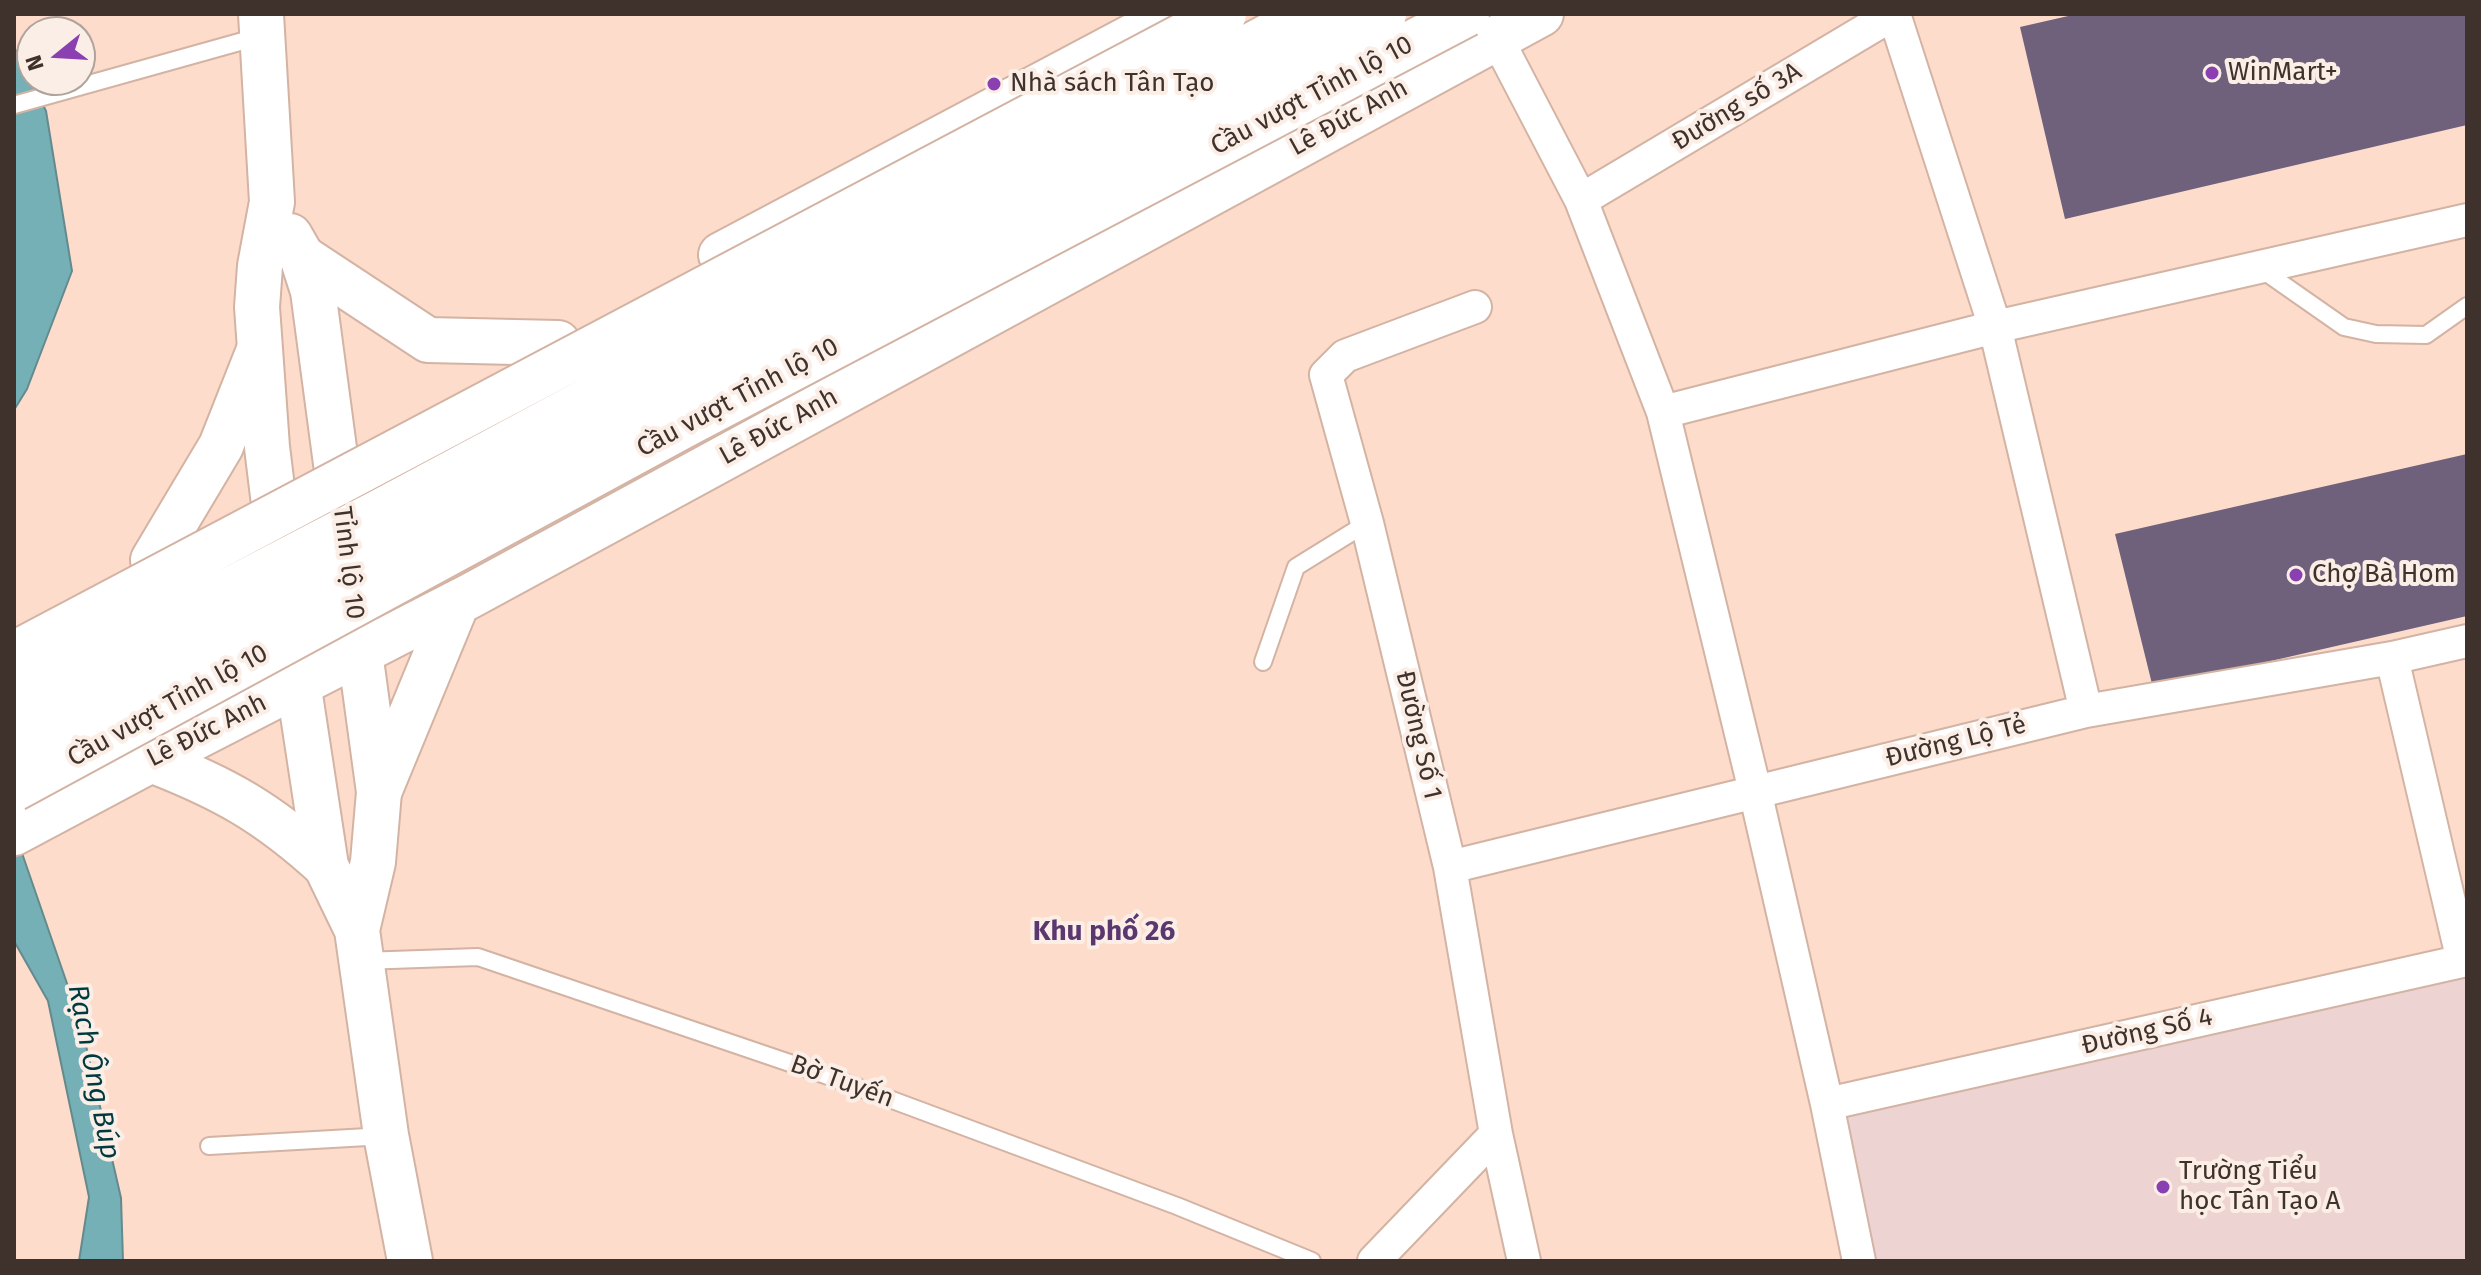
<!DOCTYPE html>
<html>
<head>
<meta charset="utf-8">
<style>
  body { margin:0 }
  #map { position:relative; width:2481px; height:1275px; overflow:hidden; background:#fddccb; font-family:"Fira Sans",sans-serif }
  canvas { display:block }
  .frame { position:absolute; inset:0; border:16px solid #3f322c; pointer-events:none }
  .north { position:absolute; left:16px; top:16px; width:80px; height:80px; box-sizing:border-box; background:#fbeee7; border:2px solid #b0a39c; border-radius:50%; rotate:252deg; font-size:22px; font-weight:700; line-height:32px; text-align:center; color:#3f322c }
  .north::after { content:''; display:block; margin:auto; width:28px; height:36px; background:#8b40b1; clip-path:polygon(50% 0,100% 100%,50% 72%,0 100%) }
</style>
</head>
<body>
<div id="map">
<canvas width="2481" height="1275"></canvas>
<div class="frame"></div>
<div class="north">N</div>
</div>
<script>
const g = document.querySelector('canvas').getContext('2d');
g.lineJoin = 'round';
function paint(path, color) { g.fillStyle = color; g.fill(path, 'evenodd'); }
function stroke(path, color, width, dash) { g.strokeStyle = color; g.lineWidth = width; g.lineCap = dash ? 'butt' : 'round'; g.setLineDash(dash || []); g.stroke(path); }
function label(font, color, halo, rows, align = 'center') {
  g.font = font + ' "Fira Sans",sans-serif'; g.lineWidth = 8; g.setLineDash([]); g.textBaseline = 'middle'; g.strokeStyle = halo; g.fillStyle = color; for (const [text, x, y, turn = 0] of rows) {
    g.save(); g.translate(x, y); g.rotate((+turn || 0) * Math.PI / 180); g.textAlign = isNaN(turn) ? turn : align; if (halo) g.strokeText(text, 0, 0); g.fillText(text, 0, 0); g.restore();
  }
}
const education = new Path2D(`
  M2467,975V1261H1874L1844,1113Z`);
const water = new Path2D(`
  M14,47L46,111L72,271L27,389L14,410Z
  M14,830L81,1024L121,1198L123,1261H79L89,1197L48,1001L14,941Z`);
const building = new Path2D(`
  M2077,14H2467V125L2065,219L2020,27Z
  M2467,454V616L2153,688L2115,534Z`);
const service = new Path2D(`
  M14,105L261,36
  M2261,269L2344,327L2376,334L2426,335L2467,306
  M1263,662L1296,567L1367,523
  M362,961L478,957L825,1075L1177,1206L1312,1261
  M209,1146L385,1136`);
const minor = new Path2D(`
  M1894,14L1995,327L2086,711
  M1496,37L1581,200L1663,412L1755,791L1827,1104L1859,1261
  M1581,200L1893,14
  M1475,307L1345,356L1326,375L1367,523L1450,867L1496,1134L1524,1261
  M1663,412L1995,327L2467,220
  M2392,658L2463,961
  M1450,867L2086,711L2392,658L2467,641
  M1827,1104L2467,960
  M1374,1261L1496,1134`);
const primary = new Path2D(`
  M261,14L272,202L260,266L257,307L267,447L280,553
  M290,236L302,257L313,291L343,516
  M355,616L379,792L373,862L357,930
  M293,649L326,866L357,930L386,1135L410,1261`);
const trunk = new Path2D(`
  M721,255L1175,14
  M302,257L428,340L558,343
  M153,560L221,446L259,350
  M150,741L151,760C224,788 268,813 326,866
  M379,792L457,603
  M14,833L151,760L470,596L1541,14`);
const trunkBridge = new Path2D(`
  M14,654L1224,14
  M14,702L381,511L1310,14
  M14,745L1251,81L1384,14
  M14,789L687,424L1467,14`);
const markers = [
  [2212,73,8,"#8b40b1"],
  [994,84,8,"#8b40b1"],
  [2296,575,8,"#8b40b1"],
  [2163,1187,8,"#8b40b1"]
];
const poiNames = [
  ["WinMart+",2228,73],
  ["Nhà sách Tân Tạo",1010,84],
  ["Chợ Bà Hom",2312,575],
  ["Trường Tiểu",2179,1172],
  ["học Tân Tạo A",2179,1202]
];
const streetNames = [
  ["Cầu vượt Tỉnh lộ 10",1312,96,-28],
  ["Đường số 3A",1737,107,-31],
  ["Lê Đức Anh",1349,118,-29],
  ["Cầu vượt Tỉnh lộ 10",738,398,-28],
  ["Lê Đức Anh",779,427,-29],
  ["Tỉnh lộ 10",348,563,83],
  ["Cầu vượt Tỉnh lộ 10",168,706,-29],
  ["Lê Đức Anh",207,731,-27],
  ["Đường Số 1",1418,735,77],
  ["Đường Lộ Tẻ",1956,742,-14],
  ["Đường Số 4",2147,1032,-13],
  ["Bờ Tuyến",842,1082,20]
];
const neighbourhoodNames = [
  ["Khu phố 26",1104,932]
];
const waterNames = [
  ["Rạch Ông Búp",93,1072,79]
];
paint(education, '#edd3d1');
paint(water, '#74b0b6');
stroke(water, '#648a8d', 2);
paint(building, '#6f617b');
stroke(service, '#d3b3a3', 20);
stroke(minor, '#d3b3a3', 36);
stroke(primary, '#d3b3a3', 48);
stroke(trunk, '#d3b3a3', 48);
stroke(service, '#fff', 16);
stroke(minor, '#fff', 32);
stroke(primary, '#fff', 44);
stroke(trunk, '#fff', 44);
stroke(trunkBridge, '#d3b3a3', 48, []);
stroke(trunkBridge, '#fff', 44);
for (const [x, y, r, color] of markers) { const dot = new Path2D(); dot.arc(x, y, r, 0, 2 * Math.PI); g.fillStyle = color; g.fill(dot); stroke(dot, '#fbeee7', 3); }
label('26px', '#3f322c', '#fbeee7', poiNames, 'left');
label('26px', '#3f322c', '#fbeee7', streetNames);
label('bold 28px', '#5b376f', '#fbeee7', neighbourhoodNames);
label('italic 28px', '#003a3f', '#fbeee7', waterNames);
</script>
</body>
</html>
